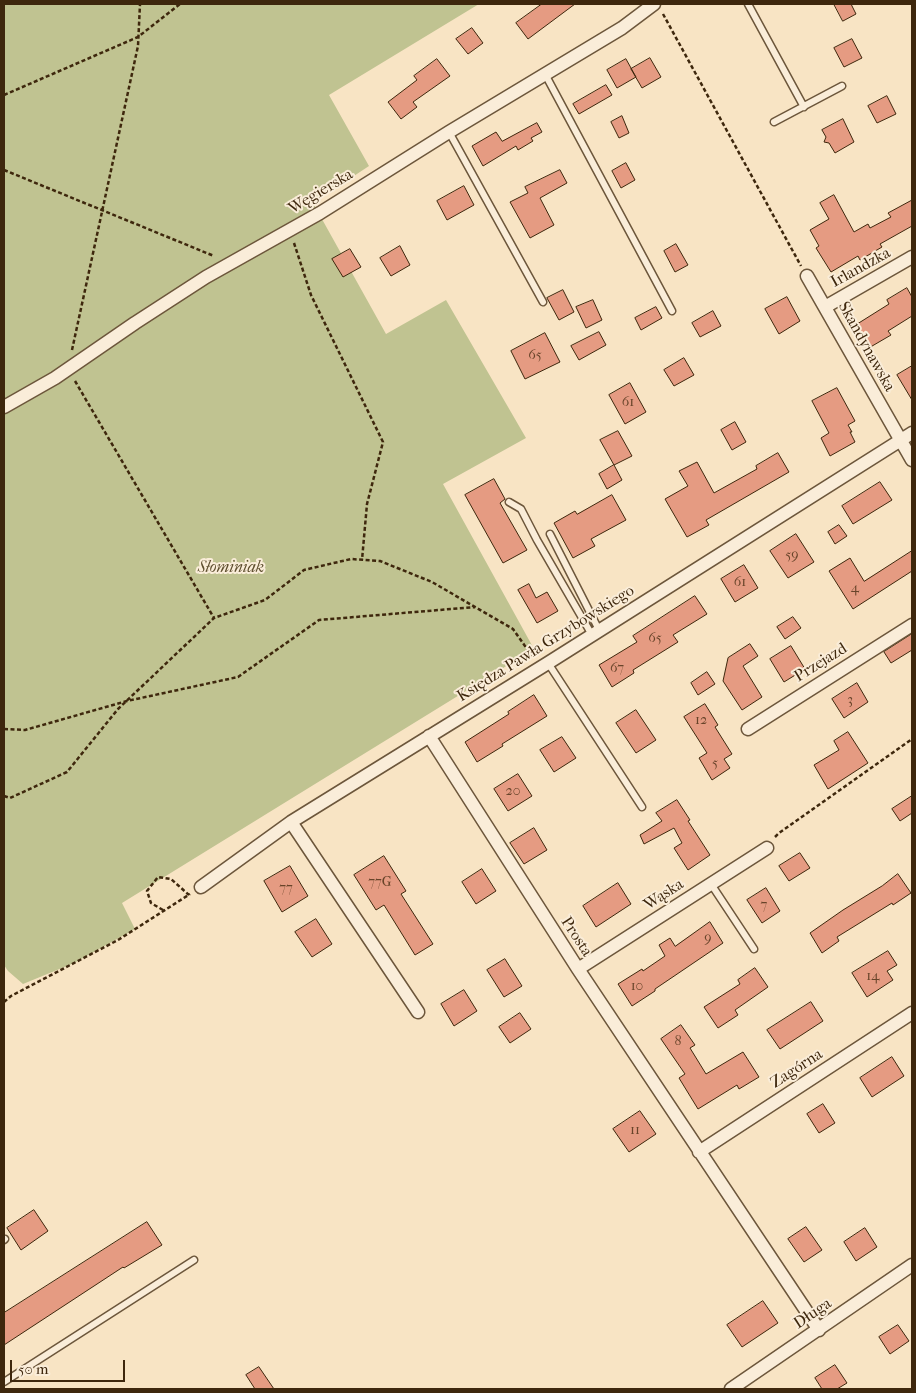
<!DOCTYPE html>
<html>
<head>
<meta charset="utf-8">
<style>
  body { margin:0 }
  #map { position:relative; width:916px; height:1393px; overflow:hidden; background:#f8e4c4; font-family:"IM FELL French Canon",serif }
  canvas { display:block }
  .frame { position:absolute; inset:0; border:5px solid #3e270d; pointer-events:none }
  .scale { position:absolute; left:10px; top:1360px; width:115px; height:22px; box-sizing:border-box; border:2px solid #3e270d; border-top:0; padding-left:6px; font-size:15px; line-height:18px; white-space:nowrap; color:#3e270d; -webkit-text-stroke:4px #faedd9; paint-order:stroke }
</style>
</head>
<body>
<div id="map">
<canvas width="916" height="1393"></canvas>
<div class="frame"></div>
<div class="scale">50 m</div>
</div>
<script>
const g = document.querySelector('canvas').getContext('2d');
g.lineJoin = 'round';
function paint(path, color) { g.fillStyle = color; g.fill(path, 'evenodd'); }
function stroke(path, color, width, dash) { g.strokeStyle = color; g.lineWidth = width; g.lineCap = dash ? 'butt' : 'round'; g.setLineDash(dash || []); g.stroke(path); }
function label(font, color, halo, rows, align = 'center') {
  g.font = font + ' "IM FELL French Canon",serif'; g.lineWidth = 4; g.setLineDash([]); g.textBaseline = 'middle'; g.strokeStyle = halo; g.fillStyle = color; for (const [text, x, y, turn = 0] of rows) {
    g.save(); g.translate(x, y); g.rotate((+turn || 0) * Math.PI / 180); g.textAlign = isNaN(turn) ? turn : align; if (halo) g.strokeText(text, 0, 0); g.fillText(text, 0, 0); g.restore();
  }
}
const green = new Path2D(`
  M4,4H479L329,95L369,166L313,203L386,334L446,300L526,438L443,484L534,649L122,903L135,929L74,963L23,984L8,971L4,965Z`);
const building = new Path2D(`
  M542,4H575L528,39L516,23Z
  M834,4H851L856,14L843,21Z
  M472,28L483,43L468,54L456,39Z
  M852,39L862,58L844,67L834,48Z
  M650,58L661,77L642,88L631,69Z
  M437,59L450,76L413,102L417,107L401,119L388,102L417,80L414,76Z
  M626,59L636,77L617,88L607,70Z
  M606,85L612,95L579,114L573,104Z
  M887,96L896,114L877,123L868,106Z
  M622,116L629,133L619,138L611,122Z
  M843,119L854,142L835,153L829,143L824,142L826,137L822,130Z
  M537,123L542,132L531,138L533,141L518,150L516,146L483,166L472,146L496,132L502,141Z
  M626,163L635,180L621,188L612,171Z
  M560,170L567,183L540,198L554,225L530,238L510,202L528,193L525,187Z
  M464,186L474,205L447,220L437,201Z
  M834,195L854,232L868,224L870,228L891,217L888,213L912,200V226L880,244L882,247L860,260L858,256L831,272L816,248L819,246L810,230L829,219L820,203Z
  M676,244L688,265L675,272L664,251Z
  M400,246L410,265L391,276L380,258Z
  M350,249L361,267L343,277L332,259Z
  M907,288L912,297V316L888,331L891,335L867,349L854,326L889,304L887,300Z
  M563,290L574,312L559,320L547,298Z
  M787,297L800,321L779,334L765,309Z
  M593,300L602,320L586,328L576,307Z
  M656,307L662,318L641,330L635,318Z
  M713,311L721,326L700,337L692,323Z
  M599,332L606,345L579,360L571,346Z
  M545,333L560,362L525,379L511,351Z
  M684,358L694,375L674,386L664,370Z
  M912,366V400L897,375Z
  M630,383L646,412L625,424L609,395Z
  M837,388L855,421L848,425L852,432H850L855,442L830,456L821,438L829,433L812,401Z
  M735,422L746,442L732,450L721,430Z
  M618,431L632,456L614,465L600,440Z
  M778,453L789,472L706,520L709,525L687,537L665,499L688,486L679,471L697,462L714,493L757,469L756,466Z
  M614,465L622,480L607,489L599,474Z
  M494,479L505,499L500,503L527,550L503,563L465,495Z
  M880,482L892,500L853,524L842,506Z
  M612,495L626,520L591,539L595,546L573,558L554,523L575,511L577,514Z
  M839,525L847,536L835,544L828,532Z
  M796,534L814,562L788,578L770,551Z
  M912,551V571L853,609L829,571L850,558L864,581Z
  M744,565L758,588L735,602L721,579Z
  M529,584L536,598L547,592L558,611L537,623L518,590Z
  M695,596L707,614L673,635L678,642L633,670L634,673L612,687L599,665L637,642L633,636Z
  M793,617L801,628L785,639L777,627Z
  M912,634V650L891,663L884,652Z
  M750,644L758,656L743,666L762,697L742,710L723,681L728,658Z
  M791,646L805,669L784,682L770,659Z
  M707,672L715,684L698,695L691,683Z
  M857,683L868,702L844,718L832,699Z
  M534,695L547,716L502,744L503,746L477,762L465,742L509,714L508,712Z
  M705,704L718,725L715,727L732,754L724,759L730,768L712,780L699,758L707,753L684,717Z
  M636,710L656,740L636,753L616,723Z
  M848,732L868,763L828,789L814,765L839,750L834,741Z
  M562,737L576,758L554,772L540,750Z
  M518,774L532,796L508,811L494,789Z
  M912,796V813L900,821L892,809Z
  M677,800L690,820L688,821L710,855L688,870L674,848L682,843L674,828L644,844L640,835L662,821L656,813Z
  M534,828L547,850L524,864L510,843Z
  M800,853L810,868L789,881L779,866Z
  M384,856L406,891L401,894L433,944L415,955L384,905L376,910L354,875Z
  M290,866L308,896L282,912L264,881Z
  M482,869L496,891L476,904L462,882Z
  M898,874L911,893L893,905L892,903L837,937L839,941L822,953L810,933L843,910L882,886Z
  M618,883L631,904L596,927L583,906Z
  M766,888L780,911L762,923L747,900Z
  M316,919L332,944L312,957L295,932Z
  M710,922L723,943L655,989V991L632,1006L618,984L642,969L643,971L665,956L659,945L670,938L675,946Z
  M888,951L897,965L887,971L893,980L867,997L852,973Z
  M505,959L522,986L504,997L487,970Z
  M755,968L768,987L735,1010L738,1015L718,1028L704,1007L740,984L738,980Z
  M464,990L477,1011L454,1026L441,1004Z
  M811,1002L823,1021L780,1049L767,1030Z
  M520,1013L531,1029L510,1043L499,1027Z
  M681,1025L695,1045L690,1048L706,1074L743,1052L759,1077L739,1089L737,1085L698,1109L679,1078L685,1074L661,1039Z
  M892,1057L904,1076L872,1097L860,1078Z
  M823,1104L835,1123L819,1133L807,1114Z
  M640,1111L656,1134L629,1152L613,1129Z
  M34,1210L48,1231L21,1250L7,1228Z
  M147,1222L162,1245L124,1268L123,1267L4,1345V1313Z
  M806,1227L822,1250L804,1262L788,1239Z
  M865,1228L877,1247L856,1261L844,1242Z
  M763,1301L778,1323L742,1347L727,1325Z
  M898,1325L909,1341L890,1354L879,1337Z
  M835,1365L847,1383L837,1389H822L815,1378Z
  M259,1367L274,1389H255L246,1375Z`);
const path = new Path2D(`
  M663,14L801,266
  M4,95L138,37L180,4
  M4,170L214,256
  M294,243L311,295L383,442L367,504L362,560
  M72,350L138,46L140,4
  M75,381L214,618
  M4,729L25,730L127,701L238,677L319,620L475,607
  M4,796L10,798L67,772L118,709L214,618L265,600L304,570L351,559L380,561L432,582L513,629L532,656
  M775,837L779,833L912,739
  M163,910L151,903L147,891L158,877L171,879L189,895
  M4,1002L11,996L118,940L190,894`);
const service = new Path2D(`
  M748,4L804,107
  M545,74L672,311
  M774,122L842,86
  M449,132L543,302
  M509,502L521,509L537,540L592,635
  M550,534L599,630
  M548,663L642,807
  M711,884L754,949
  M4,1240L5,1239
  M4,1382L194,1260`);
const minor = new Path2D(`
  M807,276L912,460
  M825,307L912,257
  M4,407L55,378L135,323L206,277L320,213L449,132L622,28L654,4
  M748,729L912,625
  M429,736L578,969L819,1330
  M291,822L418,1012
  M201,887L291,822L548,663L912,433
  M578,969L767,848
  M699,1152L912,1013
  M731,1389L912,1265`);
const numberNames = [
  ["65",535,356],
  ["61",628,403],
  ["59",792,556],
  ["61",740,583],
  ["4",855,589],
  ["65",655,639],
  ["67",617,669],
  ["3",850,701],
  ["12",701,721],
  ["5",715,764],
  ["20",513,792],
  ["77G",380,883],
  ["77",286,889],
  ["7",764,906],
  ["9",708,939],
  ["14",873,977],
  ["10",637,987],
  ["8",678,1042],
  ["11",635,1131]
];
const streetNames = [
  ["Węgierska",321,192,-31],
  ["Irlandzka",861,268,-29],
  ["Skandynawska",866,347,61],
  ["Księdza Pawła Grzybowskiego",546,644,-32],
  ["Przejazd",821,663,-32],
  ["Wąska",664,895,-33],
  ["Prosta",576,937,57],
  ["Zagórna",797,1069,-33],
  ["Długa",813,1314,-34]
];
const parkNames = [
  ["Słominiak",231,568]
];
paint(green, '#c0c391');
paint(building, '#e59b82');
stroke(building, '#3e270d', 1);
stroke(service, '#6c563b', 9);
stroke(minor, '#6c563b', 15);
stroke(path, '#3e270d', 2.5, [4, 2.5]);
stroke(service, '#faedd9', 6);
stroke(minor, '#faedd9', 12);
label('14px', '#68442a', null, numberNames);
label('16px', '#3e270d', '#faedd9', streetNames);
label('italic 16px', '#5e4e2e', '#faedd9', parkNames);
</script>
</body>
</html>
